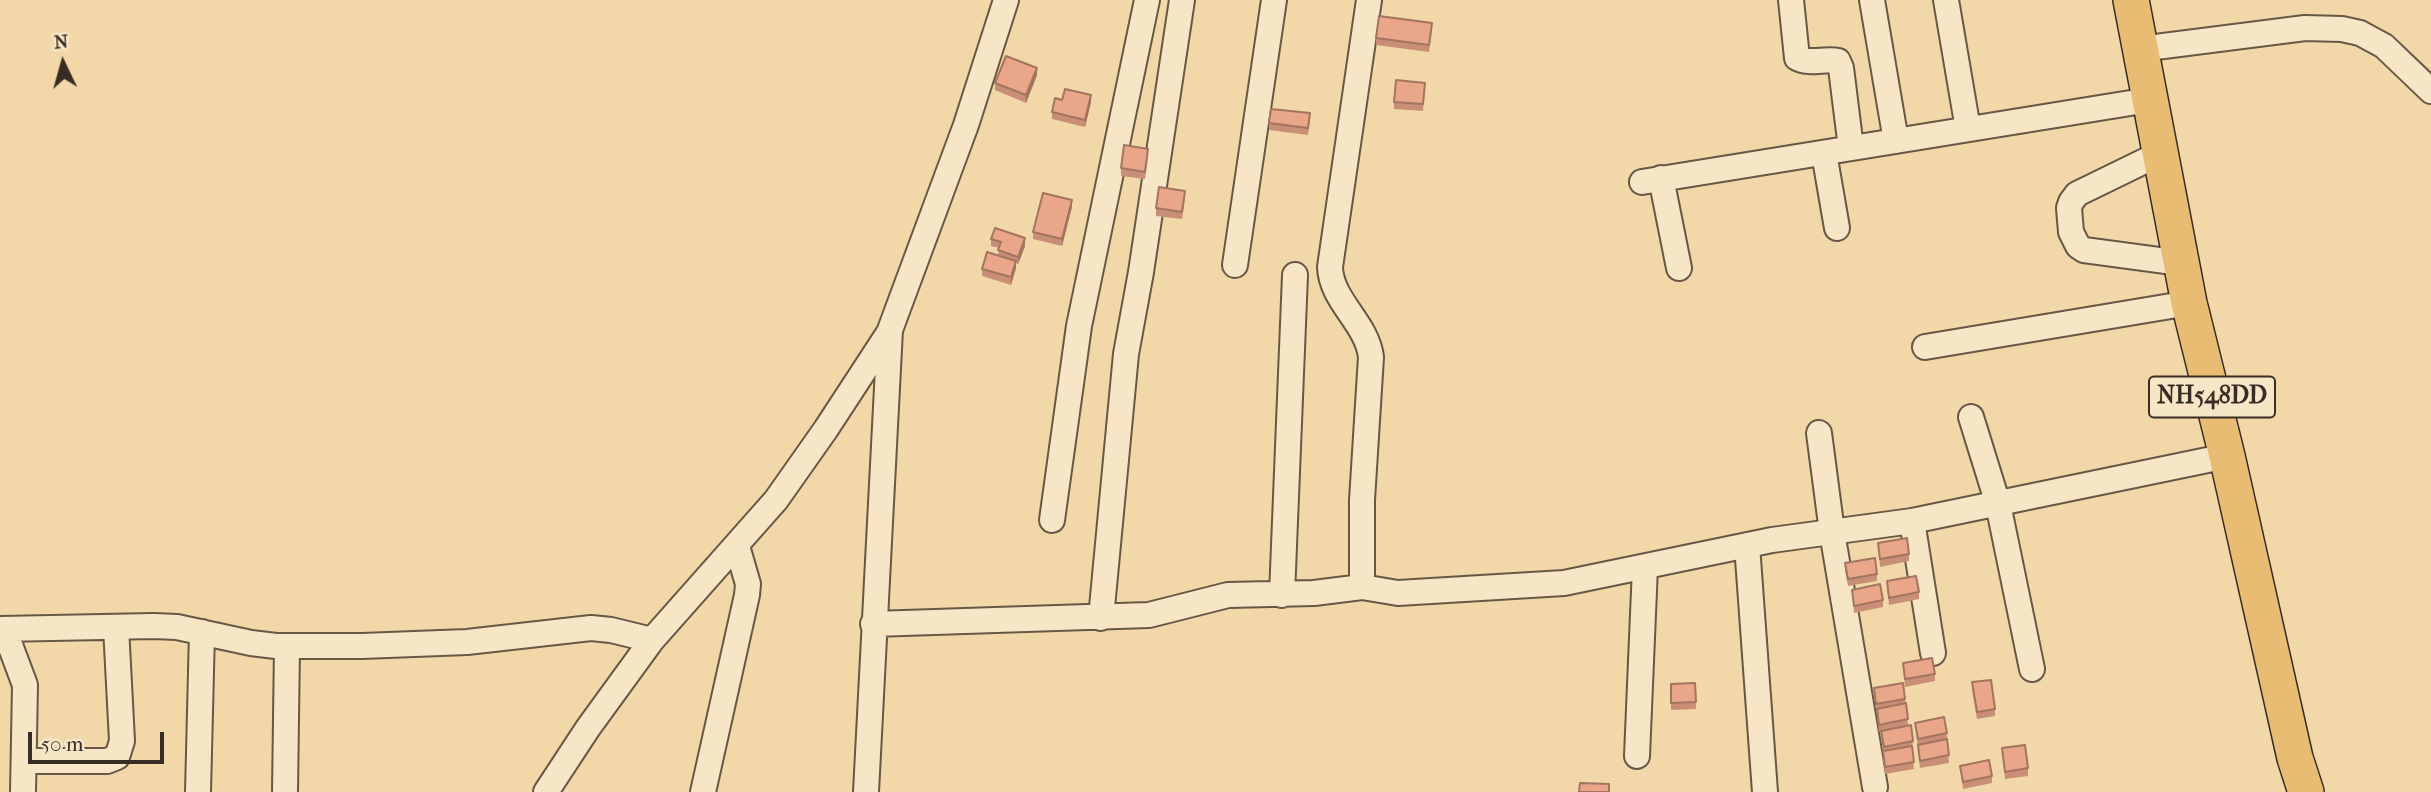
<!DOCTYPE html>
<html>
<head>
<meta charset="utf-8">
<style>
  body { margin:0 }
  #map { position:relative; width:2431px; height:792px; overflow:hidden; background:#f2d8a8; font-family:"IM FELL French Canon",serif }
  canvas { display:block }
  .north { position:absolute; left:28px; top:28px; width:70px; height:70px; -webkit-text-stroke:5px #f7e6c6; paint-order:stroke; rotate:355deg; font-size:19px; font-weight:700; line-height:28px; text-align:center; color:#382d24 }
  .north::after { content:''; display:block; margin:auto; width:24px; height:32px; background:#382d24; clip-path:polygon(50% 0,100% 100%,50% 72%,0 100%) }
  .scale { position:absolute; left:28px; top:732px; width:136px; height:32px; box-sizing:border-box; border:4px solid #382d24; border-top:0; padding-left:9px; font-size:21px; line-height:24px; white-space:nowrap; color:#382d24; -webkit-text-stroke:5px #f7e6c6; paint-order:stroke }
</style>
</head>
<body>
<div id="map">
<canvas width="2431" height="792"></canvas>
<div class="north">N</div>
<div class="scale">50 m</div>
</div>
<script>
const g = document.querySelector('canvas').getContext('2d');
g.lineJoin = 'round';
function stroke(path, color, width, dash) { g.strokeStyle = color; g.lineWidth = width; g.lineCap = dash ? 'butt' : 'round'; g.setLineDash(dash || []); g.stroke(path); }
function paint(path, color) { g.fillStyle = color; g.fill(path, 'evenodd'); }
function label(font, color, halo, rows, align = 'center') {
  g.font = font + ' "IM FELL French Canon",serif'; g.lineWidth = 5; g.setLineDash([]); g.textBaseline = 'middle'; g.strokeStyle = halo; g.fillStyle = color; for (const [text, x, y, turn = 0] of rows) {
    g.save(); g.translate(x, y); g.rotate((+turn || 0) * Math.PI / 180); g.textAlign = isNaN(turn) ? turn : align; if (halo) g.strokeText(text, 0, 0); g.fillText(text, 0, 0); g.restore();
  }
}
const minor = new Path2D(`
  M1791,0L1797,58C1809,65 1825,58 1838,61L1841,68L1851,148
  M1872,0L1896,141
  M1946,0L1968,129
  M2140,49L2305,28L2342,29L2360,33L2384,46L2431,91
  M1824,153L1837,228
  M2159,154L2077,194L2071,202L2069,208L2071,232L2078,246L2084,250L2181,263
  M1661,178L1679,268
  M1642,182L2149,100
  M1235,265L1274,0
  M1925,347L2189,303
  M1971,417L1998,504L2032,669
  M1819,433L1832,532L1875,787
  M1052,520L1079,326L1147,0
  M1912,521L1933,653
  M1747,545L1765,792
  M1362,587V500L1371,357C1367,323 1331,301 1330,267L1369,0
  M1282,595L1295,275
  M1101,618L1126,354L1141,272L1182,0
  M873,624L1149,615L1228,595L1314,593L1362,587L1398,593L1564,583L1772,540L1912,521L2227,456
  M0,629L154,626L177,627L251,643L276,646H362L467,642L591,628L611,630L652,640
  M4,629L25,685L23,792
  M1637,756L1645,567
  M24,761H107L117,757L122,741L116,627
  M198,792L202,632
  M285,792L287,646
  M546,792L588,728L652,640L776,500L826,429L890,331
  M703,792L747,595L748,584L737,546
  M866,792L890,330L966,125L1006,0`);
const highway = new Path2D(`
  M2131,0L2189,303L2227,456L2295,758L2306,792`);
const wall = new Path2D(`
  M1432,30L1429,52L1376,45V38Z
  M1037,75L1026,103L995,90V83Z
  M1425,90L1423,111L1394,109V102Z
  M1062,100L1091,102L1085,127L1052,119V112Z
  M1310,120L1308,135L1269,130V123Z
  M1148,156L1145,179L1121,176V168Z
  M1185,198L1182,219L1156,216V208Z
  M1072,207L1062,246L1033,239V232Z
  M991,239L1025,246L1018,264L1016,263V268L1011,285L982,276V269L998,255L999,248L991,246Z
  M1878,543L1909,554V561L1880,567Z
  M1845,563L1877,574V581L1848,586L1845,570Z
  M1887,581L1919,592V599L1889,605Z
  M1852,590L1883,600V607L1854,613Z
  M1903,663L1935,674V681L1905,687Z
  M1972,682L1995,709V716L1977,719L1972,690Z
  M1695,683L1696,709L1671,710V684Z
  M1874,688L1905,699L1908,725L1913,741L1912,749L1914,769L1885,774L1883,758V751L1881,732H1879L1874,695Z
  M1915,723L1947,733L1949,763L1920,768Z
  M2002,748L2028,768V776L2005,779Z
  M1960,766L1992,776V783L1963,789Z`);
const shadedWall = new Path2D(`
  M1037,68V75L1026,103V95Z
  M1091,95V102L1085,127V120Z
  M1072,200V207L1062,246V239Z
  M1025,238V246L1018,264V257Z
  M1016,261V268L1011,285V277Z`);
const building = new Path2D(`
  M1379,16L1432,23L1429,45L1376,38Z
  M1006,56L1037,68L1026,95L995,83Z
  M1396,80L1425,83L1423,104L1394,102Z
  M1065,89L1091,95L1085,120L1052,112L1055,98L1062,100Z
  M1271,109L1310,113L1308,128L1269,123Z
  M1124,145L1148,149L1145,172L1121,168Z
  M1159,187L1185,191L1182,212L1156,208Z
  M1043,193L1072,200L1062,239L1033,232Z
  M995,228L1025,238L1018,257L998,250L1001,242L991,239Z
  M987,252L1016,261L1011,277L982,269Z
  M1907,538L1909,554L1880,559L1878,543Z
  M1875,558L1877,574L1848,579L1845,563Z
  M1916,576L1919,592L1889,598L1887,581Z
  M1880,584L1883,600L1854,606L1852,590Z
  M1932,658L1935,674L1905,679L1903,663Z
  M1991,680L1995,709L1977,712L1972,682Z
  M1695,683L1696,702L1671,703V684Z
  M1903,683L1905,699L1876,704L1874,688Z
  M1906,703L1908,719L1879,725L1877,709Z
  M1944,717L1947,733L1918,739L1915,723Z
  M1911,725L1913,741L1884,747L1881,731Z
  M1947,739L1949,755L1920,761L1918,745Z
  M2025,745L2028,768L2005,772L2002,748Z
  M1912,746L1914,762L1885,767L1883,751Z
  M1989,760L1992,776L1963,782L1960,766Z
  M1580,783L1609,784V792H1579Z`);
const shields = [
  [2212,397,126]
];
const shieldNames = [
  ["NH548DD",2212,397]
];
stroke(minor, '#665845', 28);
stroke(highway, '#382d24', 38);
stroke(minor, '#f7e6c6', 24);
stroke(highway, '#e9bc74', 35);
paint(wall, '#c88f76');
paint(shadedWall, '#a37460');
paint(building, '#e9a689');
stroke(building, '#a37460', 2);
for (const [x, y, w] of shields) { const box = new Path2D(); box.roundRect(x - w / 2, y - 20.5, w, 41, 5); g.fillStyle = '#f7e6c6'; g.fill(box); stroke(box, '#382d24', 2); }
label('bold 24px', '#382d24', null, shieldNames);
</script>
</body>
</html>
